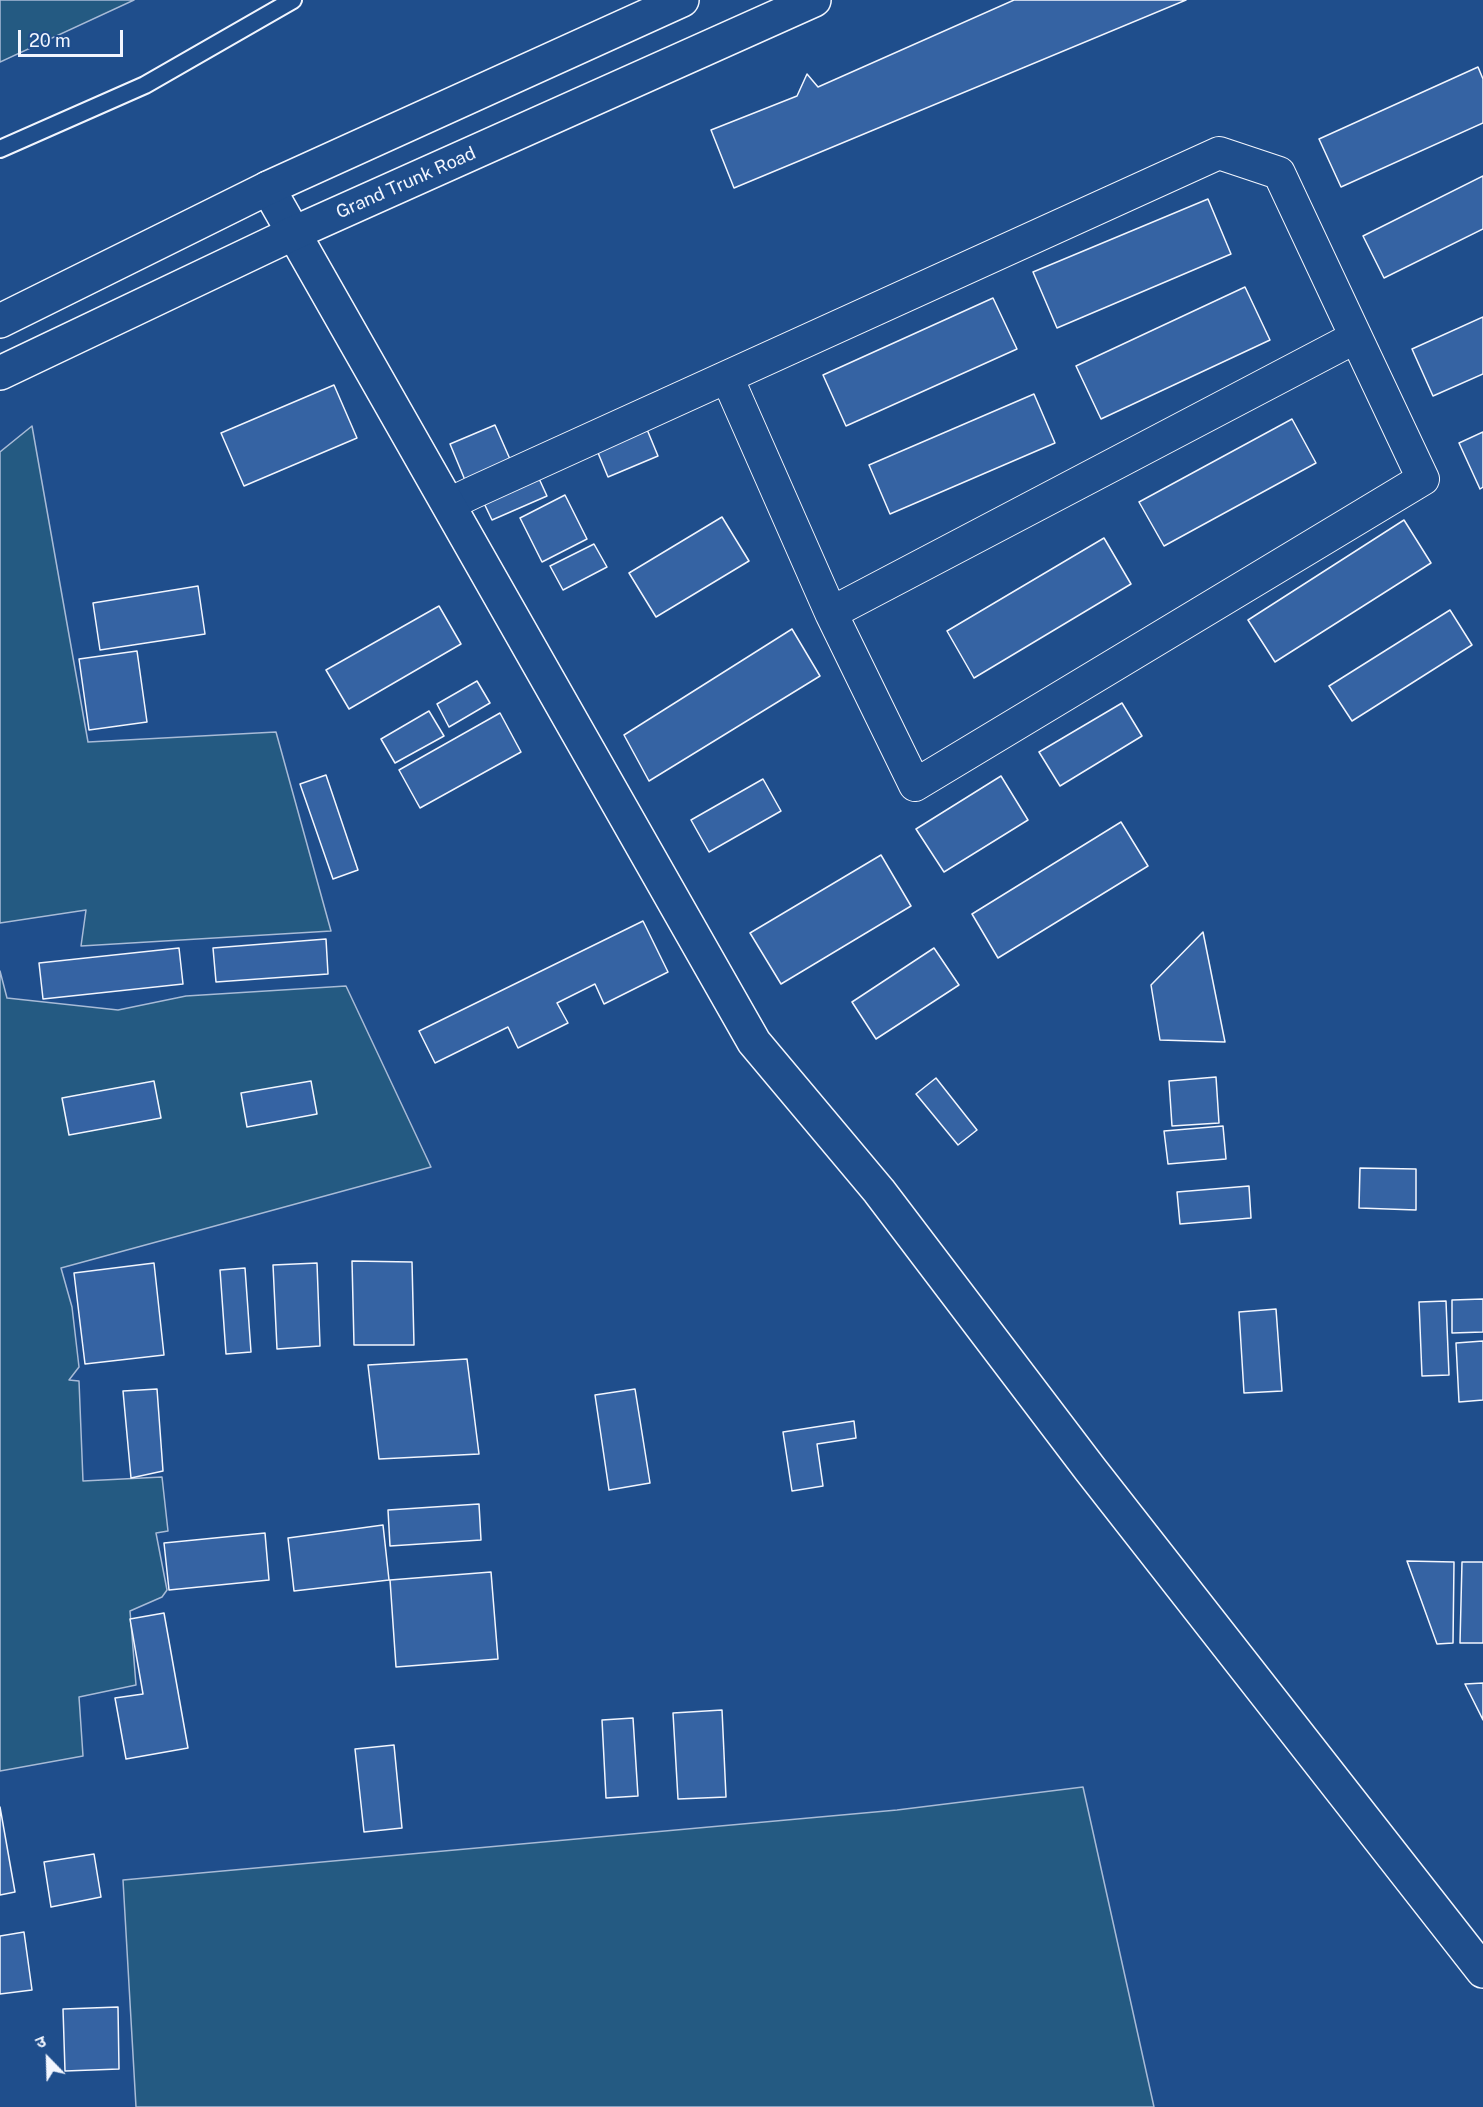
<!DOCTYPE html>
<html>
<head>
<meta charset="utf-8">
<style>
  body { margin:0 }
  #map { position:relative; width:1483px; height:2107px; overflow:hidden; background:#1f4e8c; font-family:"Public Sans","Noto Sans Devanagari",sans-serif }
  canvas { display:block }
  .north { position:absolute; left:18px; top:2029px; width:60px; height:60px; -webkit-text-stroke:4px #1f4e8c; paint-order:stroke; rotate:337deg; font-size:16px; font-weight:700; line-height:24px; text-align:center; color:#f2f6ff }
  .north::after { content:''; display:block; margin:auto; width:21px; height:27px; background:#f2f6ff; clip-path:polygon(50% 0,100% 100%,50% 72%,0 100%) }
  .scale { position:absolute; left:18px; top:30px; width:105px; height:27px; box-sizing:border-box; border:3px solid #f2f6ff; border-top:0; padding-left:8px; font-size:18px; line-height:21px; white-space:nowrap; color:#f2f6ff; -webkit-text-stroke:4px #1f4e8c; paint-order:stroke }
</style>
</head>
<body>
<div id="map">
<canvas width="1483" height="2107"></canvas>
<div class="north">उ</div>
<div class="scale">20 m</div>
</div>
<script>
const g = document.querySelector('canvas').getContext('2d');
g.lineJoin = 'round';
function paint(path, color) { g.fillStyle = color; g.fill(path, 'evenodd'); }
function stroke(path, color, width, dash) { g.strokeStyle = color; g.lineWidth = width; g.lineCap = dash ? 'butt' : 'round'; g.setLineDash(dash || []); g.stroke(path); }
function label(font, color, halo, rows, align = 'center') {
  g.font = font + ' "Public Sans",sans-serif'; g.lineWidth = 4.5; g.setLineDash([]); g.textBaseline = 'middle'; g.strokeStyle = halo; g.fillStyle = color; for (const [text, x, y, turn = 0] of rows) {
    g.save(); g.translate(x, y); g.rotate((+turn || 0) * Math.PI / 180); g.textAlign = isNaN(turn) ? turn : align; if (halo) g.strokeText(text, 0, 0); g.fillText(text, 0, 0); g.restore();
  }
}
const green = new Path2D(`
  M0,0H134L0,62Z
  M32,426L88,742L276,732L331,931L81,946L86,910L0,923V452Z
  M0,971L7,998L118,1010L186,996L346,986L431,1167L61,1268L72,1307L79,1367L69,1380L79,1381L83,1481L162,1477L168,1531L156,1533L167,1590L162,1597L130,1611L136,1685L79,1697L83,1756L0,1771Z
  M1083,1787L1154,2107H136L123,1880L897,1810Z`);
const building = new Path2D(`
  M1014,0H1186L734,188L711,130L797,96L807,74L818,87Z
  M1478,67L1483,79V123L1341,187L1319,139Z
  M1483,176V229L1384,278L1363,236Z
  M1208,199L1231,254L1057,328L1033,272Z
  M1245,287L1270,340L1101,419L1076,366Z
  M993,298L1017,349L846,426L823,375Z
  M1483,317V374L1433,396L1412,349Z
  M334,385L357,438L244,486L221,433Z
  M1034,394L1055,443L890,514L869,465Z
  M1292,419L1316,463L1164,546L1139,502Z
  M495,425L513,466L467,485L450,444Z
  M646,427L658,456L608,477L596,448Z
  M1483,432V487L1480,489L1459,443Z
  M536,472L547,496L492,520L481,497Z
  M565,495L587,539L542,562L520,518Z
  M722,517L749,561L656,617L629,573Z
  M1404,520L1431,563L1275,662L1248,620Z
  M1104,538L1131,584L974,678L947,631Z
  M594,544L607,567L563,590L550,566Z
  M198,586L205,634L100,650L93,603Z
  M439,606L461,644L349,709L326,670Z
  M1450,610L1472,645L1352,721L1329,686Z
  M792,629L820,676L649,781L624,735Z
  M137,651L147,722L89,730L79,659Z
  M477,681L490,703L449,727L437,704Z
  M1122,703L1142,736L1060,786L1039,752Z
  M429,711L444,736L395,763L381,739Z
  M500,713L521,752L420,808L399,770Z
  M326,775L358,870L333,879L300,784Z
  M1001,776L1028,820L944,872L916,829Z
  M763,779L781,811L709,852L691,820Z
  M1121,822L1148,866L998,958L972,914Z
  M881,855L911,906L781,984L750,933Z
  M643,921L668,972L604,1004L595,984L557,1003L568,1023L518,1048L508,1027L435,1063L419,1031Z
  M1203,932L1225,1042L1160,1040L1151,985Z
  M326,939L328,974L216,982L213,948Z
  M179,948L183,984L43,999L39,963Z
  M934,948L959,985L876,1039L852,1002Z
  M1216,1077L1219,1123L1172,1126L1169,1081Z
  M936,1078L977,1130L958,1145L916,1094Z
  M154,1081L161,1118L69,1135L62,1098Z
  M311,1081L317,1114L247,1127L241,1093Z
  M1223,1126L1226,1159L1168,1164L1164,1131Z
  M1360,1168L1416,1169V1210L1359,1208Z
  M1249,1186L1251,1218L1180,1224L1177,1192Z
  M352,1261L412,1262L414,1345H354Z
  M154,1263L164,1355L85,1364L74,1273Z
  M317,1263L320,1346L277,1349L273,1265Z
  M245,1268L251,1352L226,1354L220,1270Z
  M1483,1299V1332L1452,1333V1300Z
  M1446,1301L1449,1375L1422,1376L1419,1302Z
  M1276,1309L1282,1391L1244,1393L1239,1312Z
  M1483,1341V1400L1459,1402L1456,1343Z
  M467,1359L479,1454L379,1459L368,1365Z
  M157,1389L163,1471L131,1478L123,1391Z
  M635,1389L650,1483L609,1490L595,1395Z
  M854,1421L856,1438L817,1444L823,1486L792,1491L783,1432Z
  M479,1504L481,1540L390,1546L388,1510Z
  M383,1525L389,1580L294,1591L288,1538Z
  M265,1533L269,1580L169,1590L164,1543Z
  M1407,1561L1454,1562L1453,1643L1437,1644Z
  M1462,1562H1483V1643H1460Z
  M491,1572L498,1659L396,1667L390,1580Z
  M164,1613L188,1748L126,1759L115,1698L143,1694L130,1619Z
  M1483,1683V1720L1465,1684Z
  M722,1710L726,1797L678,1799L673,1713Z
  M633,1718L638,1796L606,1798L602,1720Z
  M394,1745L402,1828L364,1832L355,1749Z
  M0,1807L15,1892L0,1895Z
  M94,1854L101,1897L51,1907L44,1862Z
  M24,1932L32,1990L0,1994V1936Z
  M118,2007L119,2069L65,2071L63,2009Z`);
const service = new Path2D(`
  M0,149L145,85L293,0`);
const minor = new Path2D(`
  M449,504L474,492L1219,153L1279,173L1356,337L831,613L727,377
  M831,613L915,785L1423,479L1356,337`);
const secondary = new Path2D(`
  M268,188L754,1042L879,1191L1090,1469L1483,1971`);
const trunk = new Path2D(`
  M0,321L268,188L682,0
  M0,373L294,233L814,0`);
const streetNames = [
  ["Grand Trunk Road",406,183,-24]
];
paint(green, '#245a82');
stroke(green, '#a8bbd7', 1.5);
paint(building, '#3563a3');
stroke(building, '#f2f6ff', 1.5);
stroke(service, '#f2f6ff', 20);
stroke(minor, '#f2f6ff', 34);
stroke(secondary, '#f2f6ff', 36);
stroke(trunk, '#f2f6ff', 36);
stroke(service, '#1f4e8c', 16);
stroke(minor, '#1f4e8c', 32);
stroke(secondary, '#1f4e8c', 33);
stroke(trunk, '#1f4e8c', 33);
label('18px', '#f2f6ff', '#1f4e8c', streetNames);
</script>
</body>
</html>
